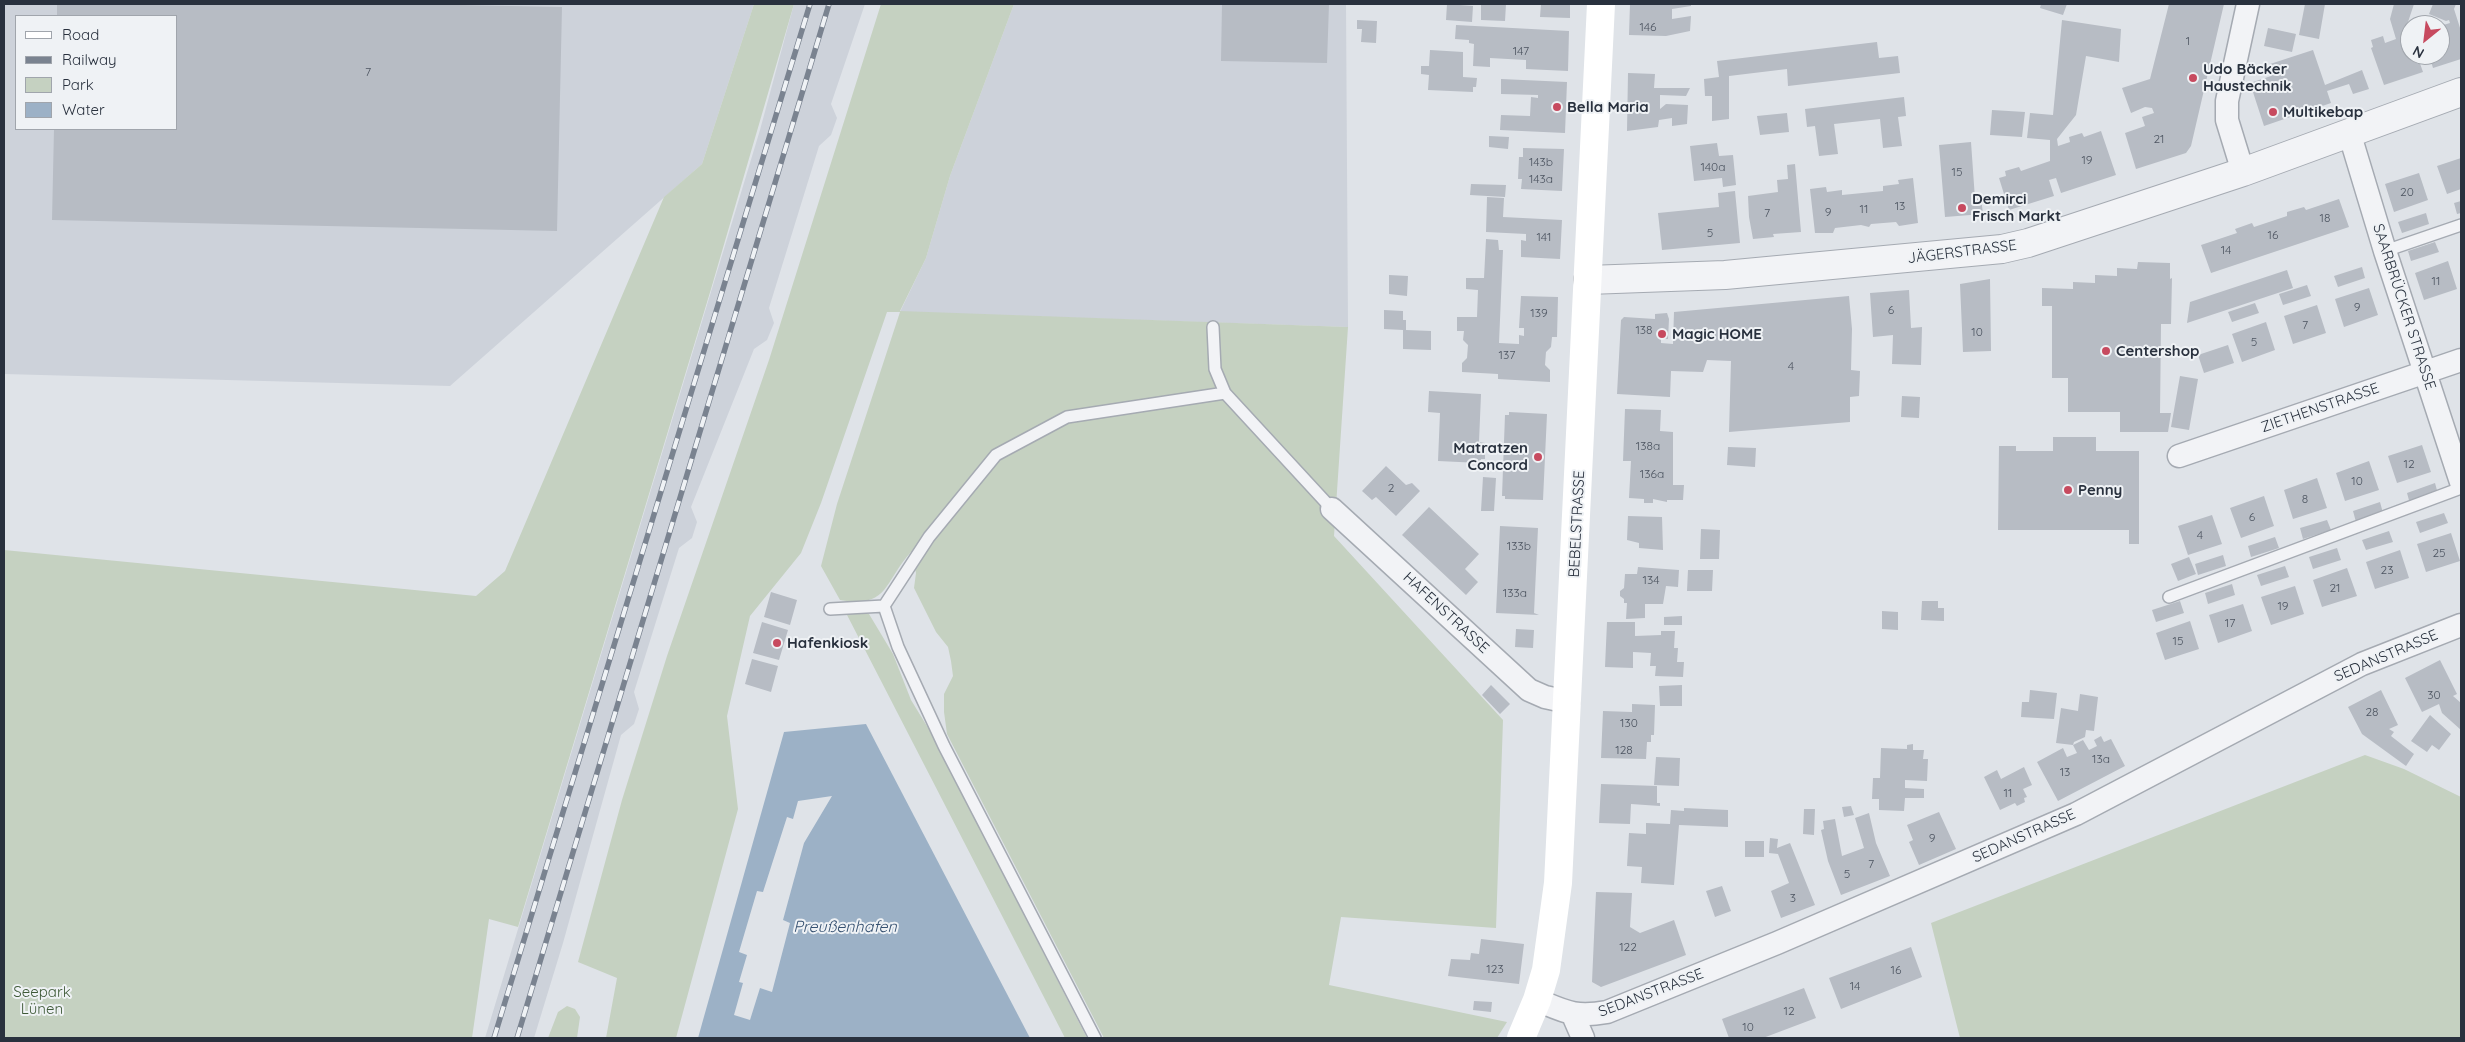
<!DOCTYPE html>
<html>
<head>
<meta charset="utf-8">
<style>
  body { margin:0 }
  #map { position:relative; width:2465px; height:1042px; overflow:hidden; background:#dfe3e8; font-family:Quicksand,sans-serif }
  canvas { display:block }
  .frame { position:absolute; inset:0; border:5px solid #29313e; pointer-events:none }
  .legend { position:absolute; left:15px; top:15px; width:162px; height:115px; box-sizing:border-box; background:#eff2f5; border:1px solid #a0a5ac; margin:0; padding:6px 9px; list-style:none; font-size:15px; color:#29313e }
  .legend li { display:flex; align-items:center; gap:10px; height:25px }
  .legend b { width:25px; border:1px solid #a0a5ac }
  .north { position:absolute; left:2400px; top:15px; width:50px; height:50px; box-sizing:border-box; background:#eff2f5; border:1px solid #a0a5ac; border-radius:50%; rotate:209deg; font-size:14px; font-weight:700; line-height:20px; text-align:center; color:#29313e }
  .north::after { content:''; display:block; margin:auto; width:18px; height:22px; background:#c74a5f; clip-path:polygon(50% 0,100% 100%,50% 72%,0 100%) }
</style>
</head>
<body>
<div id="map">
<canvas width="2465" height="1042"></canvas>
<div class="frame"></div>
<ul class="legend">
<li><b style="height:6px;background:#fff"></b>Road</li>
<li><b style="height:6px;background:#7a8390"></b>Railway</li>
<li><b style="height:14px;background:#c5d1c1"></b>Park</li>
<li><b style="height:14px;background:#9cb1c6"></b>Water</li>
</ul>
<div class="north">N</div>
</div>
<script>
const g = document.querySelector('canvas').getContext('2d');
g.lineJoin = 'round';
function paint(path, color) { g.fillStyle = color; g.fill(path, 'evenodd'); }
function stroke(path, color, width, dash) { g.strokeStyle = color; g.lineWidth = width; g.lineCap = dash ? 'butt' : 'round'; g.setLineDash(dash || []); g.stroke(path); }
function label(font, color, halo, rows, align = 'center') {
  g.font = font + ' Quicksand,sans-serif'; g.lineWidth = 4; g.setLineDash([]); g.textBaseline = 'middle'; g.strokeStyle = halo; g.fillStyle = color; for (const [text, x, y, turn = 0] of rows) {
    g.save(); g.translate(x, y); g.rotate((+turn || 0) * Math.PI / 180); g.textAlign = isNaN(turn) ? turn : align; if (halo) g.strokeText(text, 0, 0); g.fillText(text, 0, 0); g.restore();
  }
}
const built = new Path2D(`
  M4,4H754L702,164L450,386L4,374ZM16,16H176V129H16Z
  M794,4H865L831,104L837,118L831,135L819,146L769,308L774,323L767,340L754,349L691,507L697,522L692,538L679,548L634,692L639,709L634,724L621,735L563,943L534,1038H485L760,130Z
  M1014,4H1346L1348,327L900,312L926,258L950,176Z`);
const green = new Path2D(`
  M754,4H794L711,289L518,927L489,919L472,1038H4V550L476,596L505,571L664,197L702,164Z
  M881,4H1014L950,176L926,258L900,311L1348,327L1334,536L1503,720L1496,928L1341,917L1329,985L1507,1022L1497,1038H1104L947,734L944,712V694L953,676L951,661L948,647L936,632L914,588L916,573L911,552C884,581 889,609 840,600L821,566L837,504L900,312H887L821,503L801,553L750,616L727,716L738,809L676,1038H606L617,978L578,962L622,800L667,656L769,360Z
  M846,613L869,614L893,654L911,700L930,731L1087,1038H1065Z
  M2365,755L2404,769L2461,797V1038H1960L1931,923Z
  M567,1006L575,1009L580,1017L577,1038H548L558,1012Z`);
const water = new Path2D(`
  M866,724L1030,1038H698L784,732Z`);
const pier = new Path2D(`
  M832,796L804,843L783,920L790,923L772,992L760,988L750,1020L734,1015L743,983L739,982L747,955L739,952L757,891L763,892L787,817L793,819L798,801Z`);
const building = new Path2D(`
  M57,4H407L562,7L557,231L52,220L54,129H176V16H57Z
  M1222,4H1329L1327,63L1221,61Z
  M1447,4L1473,6L1472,22L1446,20Z
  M1481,4H1506L1505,21L1481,20Z
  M1541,4H1570V18L1540,17Z
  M1630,4H1691V6L1672,9V19L1691,16L1690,31L1666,36L1629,35Z
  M2041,4H2067L2063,15L2040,8Z
  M2169,4H2224L2191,146L2186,153L2136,169L2125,133L2145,126L2142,117L2154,113L2152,108L2145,107L2131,113L2122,88L2150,79Z
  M2305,4H2325L2319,39L2299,35Z
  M2394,4H2414L2407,25L2410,34V55H2417L2423,72L2384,85L2371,48L2373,47L2371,40L2383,36L2385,43L2396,39L2390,19Z
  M2433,4H2456L2454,9L2461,31V59L2433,68L2429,55H2440V26L2450,23L2449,20L2446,21L2429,14Z
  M1357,20L1377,21L1376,43L1361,42L1362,29H1357Z
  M2062,20L2121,29L2119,62L2086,56L2076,115L2057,139L2058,146L2070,142L2069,137L2082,133L2084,137L2101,131L2116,175L2061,193L2056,178L2049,180L2054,196L2009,210L1999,178L2006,176L2005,171L2019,167L2021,171L2050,161V140L2027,138L2030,113L2053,115Z
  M1456,25L1569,31L1568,71L1526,69V60L1490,58V67L1473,66L1474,44L1469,43V40L1455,39Z
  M2268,28L2296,34L2292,52L2264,46Z
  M1877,42L1879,58L1898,56L1900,73L1788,86L1787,69L1729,76V119L1712,121V96H1705L1704,79L1719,77L1717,61Z
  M1430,50L1463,52V77L1477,78L1476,87H1473V92L1428,90L1429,75L1421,74V66H1429Z
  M2313,50L2325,85L2362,70L2369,89L2353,94L2349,84L2327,91L2331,103L2264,126L2250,83L2271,76L2267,65Z
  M1628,73L1655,74L1654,88H1690L1686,96L1660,95V109L1666,104L1688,105L1687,124L1672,126V118L1659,120L1658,127L1627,131Z
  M1501,79L1567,82L1565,133L1500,130L1501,115L1530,116L1531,97L1538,98V95L1501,94Z
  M1904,97L1906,116L1898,117L1902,146L1883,148L1880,119L1834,124L1838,154L1819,156L1815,126L1807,127L1805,109Z
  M1992,110L2025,112L2022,137L1990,135Z
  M1787,113L1789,132L1760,135L1757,116Z
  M1489,136L1509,137L1508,149L1489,147Z
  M1971,142L1975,199L1981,198L1983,214L1945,217L1939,145Z
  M1717,143L1719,156L1733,155L1736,185L1723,187L1722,178L1694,181L1690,146Z
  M1523,148L1564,149L1562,191L1521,189L1522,179H1518L1519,157H1523Z
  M2461,158V189L2447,194L2437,166Z
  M1795,164L1801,232L1773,234L1774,237L1753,239L1749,217L1748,196L1778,192L1777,180L1788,179L1787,165Z
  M2419,173L2428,200L2394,212L2385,184Z
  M1913,178L1918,223L1899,226L1896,222L1871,224L1869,227L1861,225L1835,228L1833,233H1815L1810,189L1826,187L1827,192L1842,190V195L1883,191V186L1899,184L1898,180Z
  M1471,184L1506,185L1505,197L1470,195Z
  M1735,191L1740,243L1662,250L1658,213L1719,207L1718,193Z
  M1487,197L1504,198L1503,217L1562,220L1560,259L1521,257V240L1526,241V234L1486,232Z
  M2339,199L2349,227L2211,273L2201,245L2237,233L2235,229L2252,223L2254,227L2287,216V212L2304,207L2306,210Z
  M2461,201V213L2457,214L2454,203Z
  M2426,213L2429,224L2402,233L2398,222Z
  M1486,239L1498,240L1499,250H1503L1499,343L1519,344V335L1524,336V328H1519L1521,296L1558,297L1557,337H1552L1551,347L1546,352L1545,365L1550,370V382L1498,379V374L1462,372V363L1467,358L1468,345L1463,340L1464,331H1457V317H1477L1478,290L1466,289V278H1484Z
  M2435,242L2439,252L2411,261L2408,251Z
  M2448,261L2457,289L2424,300L2415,273Z
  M2138,262L2170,263V279L2172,278L2171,324H2161L2160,413H2171L2168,432H2120V412H2068V378H2052V306H2042V288L2073,289V282L2095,283V275L2117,276V268L2137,269Z
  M2362,267L2365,278L2338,287L2334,276Z
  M2287,270L2293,288L2187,323L2190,302Z
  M1389,275L1408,276L1407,296L1389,294Z
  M1990,279L1991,351L1963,352L1960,284Z
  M2307,285L2311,296L2283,305L2279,294Z
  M2369,288L2378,315L2344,327L2335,299Z
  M1909,290L1911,328L1922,327L1921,365L1892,364L1893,335L1873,337L1870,293Z
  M1849,296L1852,329L1851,370L1860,371L1859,396L1850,397V422L1729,432L1731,361L1707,360L1703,372L1671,371L1670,397L1617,394L1621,320L1624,317L1655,319V314L1667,313L1669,319L1668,339H1661V343L1673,344L1674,312Z
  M2255,303L2259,313L2232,322L2228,312Z
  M2317,305L2326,333L2293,344L2284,316Z
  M1384,310L1403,311V320H1406V330L1431,331V350L1403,349V330L1384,329Z
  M2266,322L2275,350L2242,362L2232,334Z
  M2228,345L2234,363L2204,373L2198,355Z
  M2180,376L2198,379L2189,430L2171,427Z
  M1429,391L1481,394L1479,442L1485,443V459H1481L1480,463L1438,461L1440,413L1428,412Z
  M1902,396L1920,397L1919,418L1901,417Z
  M1625,409L1661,410L1660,431L1673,432V485H1684L1683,500H1667V502L1653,499V503H1644V499L1629,498L1631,461H1623Z
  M1509,412L1547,414L1543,500L1505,499V496H1502L1505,415H1509Z
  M2053,437H2096V451H2139V544H2129V530H1998L1999,446H2016V451H2053Z
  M2422,445L2431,472L2397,483L2388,456Z
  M1728,447L1756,448L1755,467L1727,465Z
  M2369,461L2379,490L2345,501L2336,473Z
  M1386,466L1406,485L1412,483L1420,491L1396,516L1376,497L1372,500L1362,491Z
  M1483,477L1496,478L1494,511H1481Z
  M2317,478L2327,508L2293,519L2284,490Z
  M2435,483L2438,494L2410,504L2407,493Z
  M2264,496L2274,526L2241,538L2230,508Z
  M2380,502L2383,513L2356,522L2353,511Z
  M1429,507L1479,554L1465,569L1478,582L1466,595L1402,535Z
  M2444,513L2448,523L2420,533L2416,522Z
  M2212,515L2222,544L2188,555L2178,526Z
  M1628,516L1662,517L1663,550L1639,548V543L1627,540Z
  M2327,520L2331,530L2303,539L2300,528Z
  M1500,526L1538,528L1534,613L1539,615L1496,613Z
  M1701,529L1720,530L1719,559H1700Z
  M2389,531L2393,542L2366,550L2362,540Z
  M2451,533L2460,561L2426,572L2417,544Z
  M2275,537L2279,548L2251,557L2248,546Z
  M2337,548L2341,560L2313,569L2309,557Z
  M2400,550L2409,578L2375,589L2366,562Z
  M2223,555L2226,566L2198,575L2195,564Z
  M2189,557L2196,574L2178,581L2171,564Z
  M2285,566L2289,577L2261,586L2257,575Z
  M1638,567L1679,570L1678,587L1666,586L1663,604H1645V618L1626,619L1627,603H1624V599L1620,596V591L1624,588L1625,574H1637Z
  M2347,568L2357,596L2322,607L2313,580Z
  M1688,570H1713L1712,591H1687Z
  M2232,584L2235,595L2208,604L2205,593Z
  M2295,586L2304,614L2271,625L2261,597Z
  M771,592L797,600L790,625L764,617Z
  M1922,601H1938V608H1944V621L1921,620Z
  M2180,601L2184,613L2156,622L2152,610Z
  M2243,604L2252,631L2218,643L2209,615Z
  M1882,611L1898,612V630L1882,629Z
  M1682,616V625H1664V617Z
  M2190,621L2199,649L2165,660L2156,633Z
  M762,622L788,630L779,660L753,653Z
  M1607,622H1635V636L1661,635V631H1675L1674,648H1678L1677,662H1684L1683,677L1655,676L1656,666H1650L1651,653L1633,652V668L1605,667Z
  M1516,629L1534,630L1533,648L1515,647Z
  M752,659L778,666L771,692L745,684Z
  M2440,660L2457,694L2453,696L2461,703V730L2442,713L2439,704L2422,712L2405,678Z
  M1491,685L1510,704L1500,714L1482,695Z
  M1682,685V706H1660L1659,686Z
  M2030,690L2057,693L2054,719L2021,717L2022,702H2029Z
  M2381,690L2398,725L2389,729L2394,732L2391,736L2414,754L2406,766L2362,734L2348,707Z
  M2080,694L2098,697L2094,731L2086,730L2085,737L2074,742L2073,745L2083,740L2089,750L2097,746L2094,740L2101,736L2104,742L2111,739L2125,766L2058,801L2037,762L2063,748L2067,757L2077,753L2073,745L2056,743L2061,708L2078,711Z
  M1632,704L1655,705L1654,735H1651V742H1647L1646,759L1601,758L1603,711L1632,712Z
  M2430,715L2451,734L2439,750L2432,745L2427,752L2411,741Z
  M1913,744V750H1924L1923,759H1928L1927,781L1905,780V788L1924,789V798H1905L1904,811L1879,810V799H1872L1873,778H1880L1881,748L1907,749V745Z
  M1656,757L1680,758L1679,786L1654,785Z
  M2024,767L2032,785L2023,789L2027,797L2024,798L2025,802L2017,806L2015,803L2000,810L1984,777L1997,770L2001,779Z
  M1601,784L1657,786V803H1660V806L1631,804L1630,824L1599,823Z
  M1851,806L1854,815L1844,817L1842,807Z
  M1684,808L1728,810V827L1679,825L1674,885L1641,883L1642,867L1627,866L1629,833L1646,834V823L1670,824L1671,810L1684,811Z
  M1804,809H1815L1814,835L1803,834Z
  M1939,812L1956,849L1919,865L1909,842L1913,840L1907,825Z
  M1869,813L1876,843L1890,876L1841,895L1828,861L1821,830L1824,829L1823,821L1835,819L1842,856L1864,848L1855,818Z
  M1770,838L1778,839L1777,848L1790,843L1815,905L1781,918L1771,891L1789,883L1778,854L1769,853Z
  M1745,841H1764V857H1745Z
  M1722,886L1731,911L1715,917L1706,891Z
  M1596,892L1632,893L1630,927L1640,933L1674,920L1686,955L1601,987L1592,982Z
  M1481,939L1524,944L1519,984L1448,976L1451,959L1470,960L1471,953L1479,954Z
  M1911,947L1922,977L1841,1009L1829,978Z
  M1804,988L1816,1018L1763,1038H1729L1722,1019Z
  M1474,1001L1492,1002L1491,1012L1473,1010Z`);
const service = new Path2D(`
  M2385,251L2461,225
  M1213,327L1215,369L1225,393
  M2169,597L2461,488
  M884,606L898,647L944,746L1095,1038
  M830,609L884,606L929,537L996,455L1067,417L1225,393L1332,509`);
const minor = new Path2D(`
  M2349,132L2385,251L2461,482
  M2243,172L2227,120V101L2248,4
  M2179,456L2461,360
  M1332,509L1529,690L1545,697L1568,702
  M1537,1000C1566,1012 1575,1018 1607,1012L1777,943L2076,814L2362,664L2461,625
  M1573,1015L1583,1038`);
const tertiary = new Path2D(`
  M1588,280L1725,275L2002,249L2028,243L2243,172L2461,92`);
const secondary = new Path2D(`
  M1521,1038L1537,1000L1546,970L1558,883L1601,4`);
const rail = new Path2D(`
  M494,1038L810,4
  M517,1038L829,4`);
const markers = [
  [2193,78,5,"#c74a5f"],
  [1557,107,5,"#c74a5f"],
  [2273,112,5,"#c74a5f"],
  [1962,208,5,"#c74a5f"],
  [1662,334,5,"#c74a5f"],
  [2106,351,5,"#c74a5f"],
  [1538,457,5,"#c74a5f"],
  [2068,490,5,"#c74a5f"],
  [777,643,5,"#c74a5f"]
];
const numberNames = [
  ["146",1648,27],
  ["1",2188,41],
  ["147",1521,51],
  ["7",368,72],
  ["21",2159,139],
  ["19",2087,160],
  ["143b",1541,162],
  ["140a",1713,167],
  ["15",1957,172],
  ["143a",1541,179],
  ["20",2407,192],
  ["13",1900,206],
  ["11",1864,209],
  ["9",1828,212],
  ["7",1767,213],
  ["18",2325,218],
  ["5",1710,233],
  ["16",2273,235],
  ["141",1544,237],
  ["14",2226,250],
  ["11",2436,281],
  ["9",2357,307],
  ["6",1891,310],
  ["139",1539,313],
  ["7",2305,325],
  ["138",1644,330],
  ["10",1977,332],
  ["5",2254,342],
  ["137",1507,355],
  ["4",1791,366],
  ["138a",1648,446],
  ["12",2409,464],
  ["136a",1652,474],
  ["10",2357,481],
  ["2",1391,488],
  ["8",2305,499],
  ["6",2252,517],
  ["4",2200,535],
  ["133b",1519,546],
  ["25",2439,553],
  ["23",2387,570],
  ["134",1651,580],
  ["21",2335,588],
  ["133a",1515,593],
  ["19",2283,606],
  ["17",2230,623],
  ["15",2178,641],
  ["30",2434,695],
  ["28",2372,712],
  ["130",1629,723],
  ["128",1624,750],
  ["13a",2101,759],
  ["13",2065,772],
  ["11",2008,793],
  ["9",1932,838],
  ["7",1871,864],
  ["5",1847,874],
  ["3",1793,898],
  ["122",1628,947],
  ["123",1495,969],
  ["16",1896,970],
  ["14",1855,986],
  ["12",1789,1011],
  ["10",1748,1027]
];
const poiNames = [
  ["Udo Bäcker",2203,69],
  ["Haustechnik",2203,86],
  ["Bella Maria",1567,107],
  ["Multikebap",2283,112],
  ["Demirci",1972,199],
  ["Frisch Markt",1972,216],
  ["Magic HOME",1672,334],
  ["Centershop",2116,351],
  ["Matratzen",1528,448,"right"],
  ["Concord",1528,465,"right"],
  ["Penny",2078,490],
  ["Hafenkiosk",787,643]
];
const streetNames = [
  ["JÄGERSTRASSE",1962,252,-7],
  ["SAARBRÜCKER STRASSE",2404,307,72],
  ["ZIETHENSTRASSE",2320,408,-19],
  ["BEBELSTRASSE",1577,524,-87],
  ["HAFENSTRASSE",1446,613,43],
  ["SEDANSTRASSE",2386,656,-23],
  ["SEDANSTRASSE",2024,836,-24],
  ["SEDANSTRASSE",1651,993,-21]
];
const parkNames = [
  ["Seepark",42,992],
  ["Lünen",42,1009]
];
const waterNames = [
  ["Preußenhafen",845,927]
];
paint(built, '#cdd2da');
paint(green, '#c5d1c1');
paint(water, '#9cb1c6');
paint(pier, '#dfe3e8');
paint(building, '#b7bcc4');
stroke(service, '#a5aab2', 14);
stroke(minor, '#a5aab2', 25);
stroke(tertiary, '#a5aab2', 30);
stroke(service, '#f2f3f6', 11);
stroke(minor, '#f2f3f6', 22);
stroke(tertiary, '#f2f3f6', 28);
stroke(secondary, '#fff', 28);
stroke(rail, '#7a8390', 5.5);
stroke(rail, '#eff2f5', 4, [11]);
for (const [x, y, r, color] of markers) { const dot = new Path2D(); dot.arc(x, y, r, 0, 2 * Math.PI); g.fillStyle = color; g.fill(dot); stroke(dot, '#eff2f5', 2); }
label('12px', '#4c5460', null, numberNames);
label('bold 15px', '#29313e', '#eff2f5', poiNames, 'left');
label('15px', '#29313e', '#eff2f5', streetNames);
label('15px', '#3e5937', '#eff2f5', parkNames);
label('italic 16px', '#355070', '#eff2f5', waterNames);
</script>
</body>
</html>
